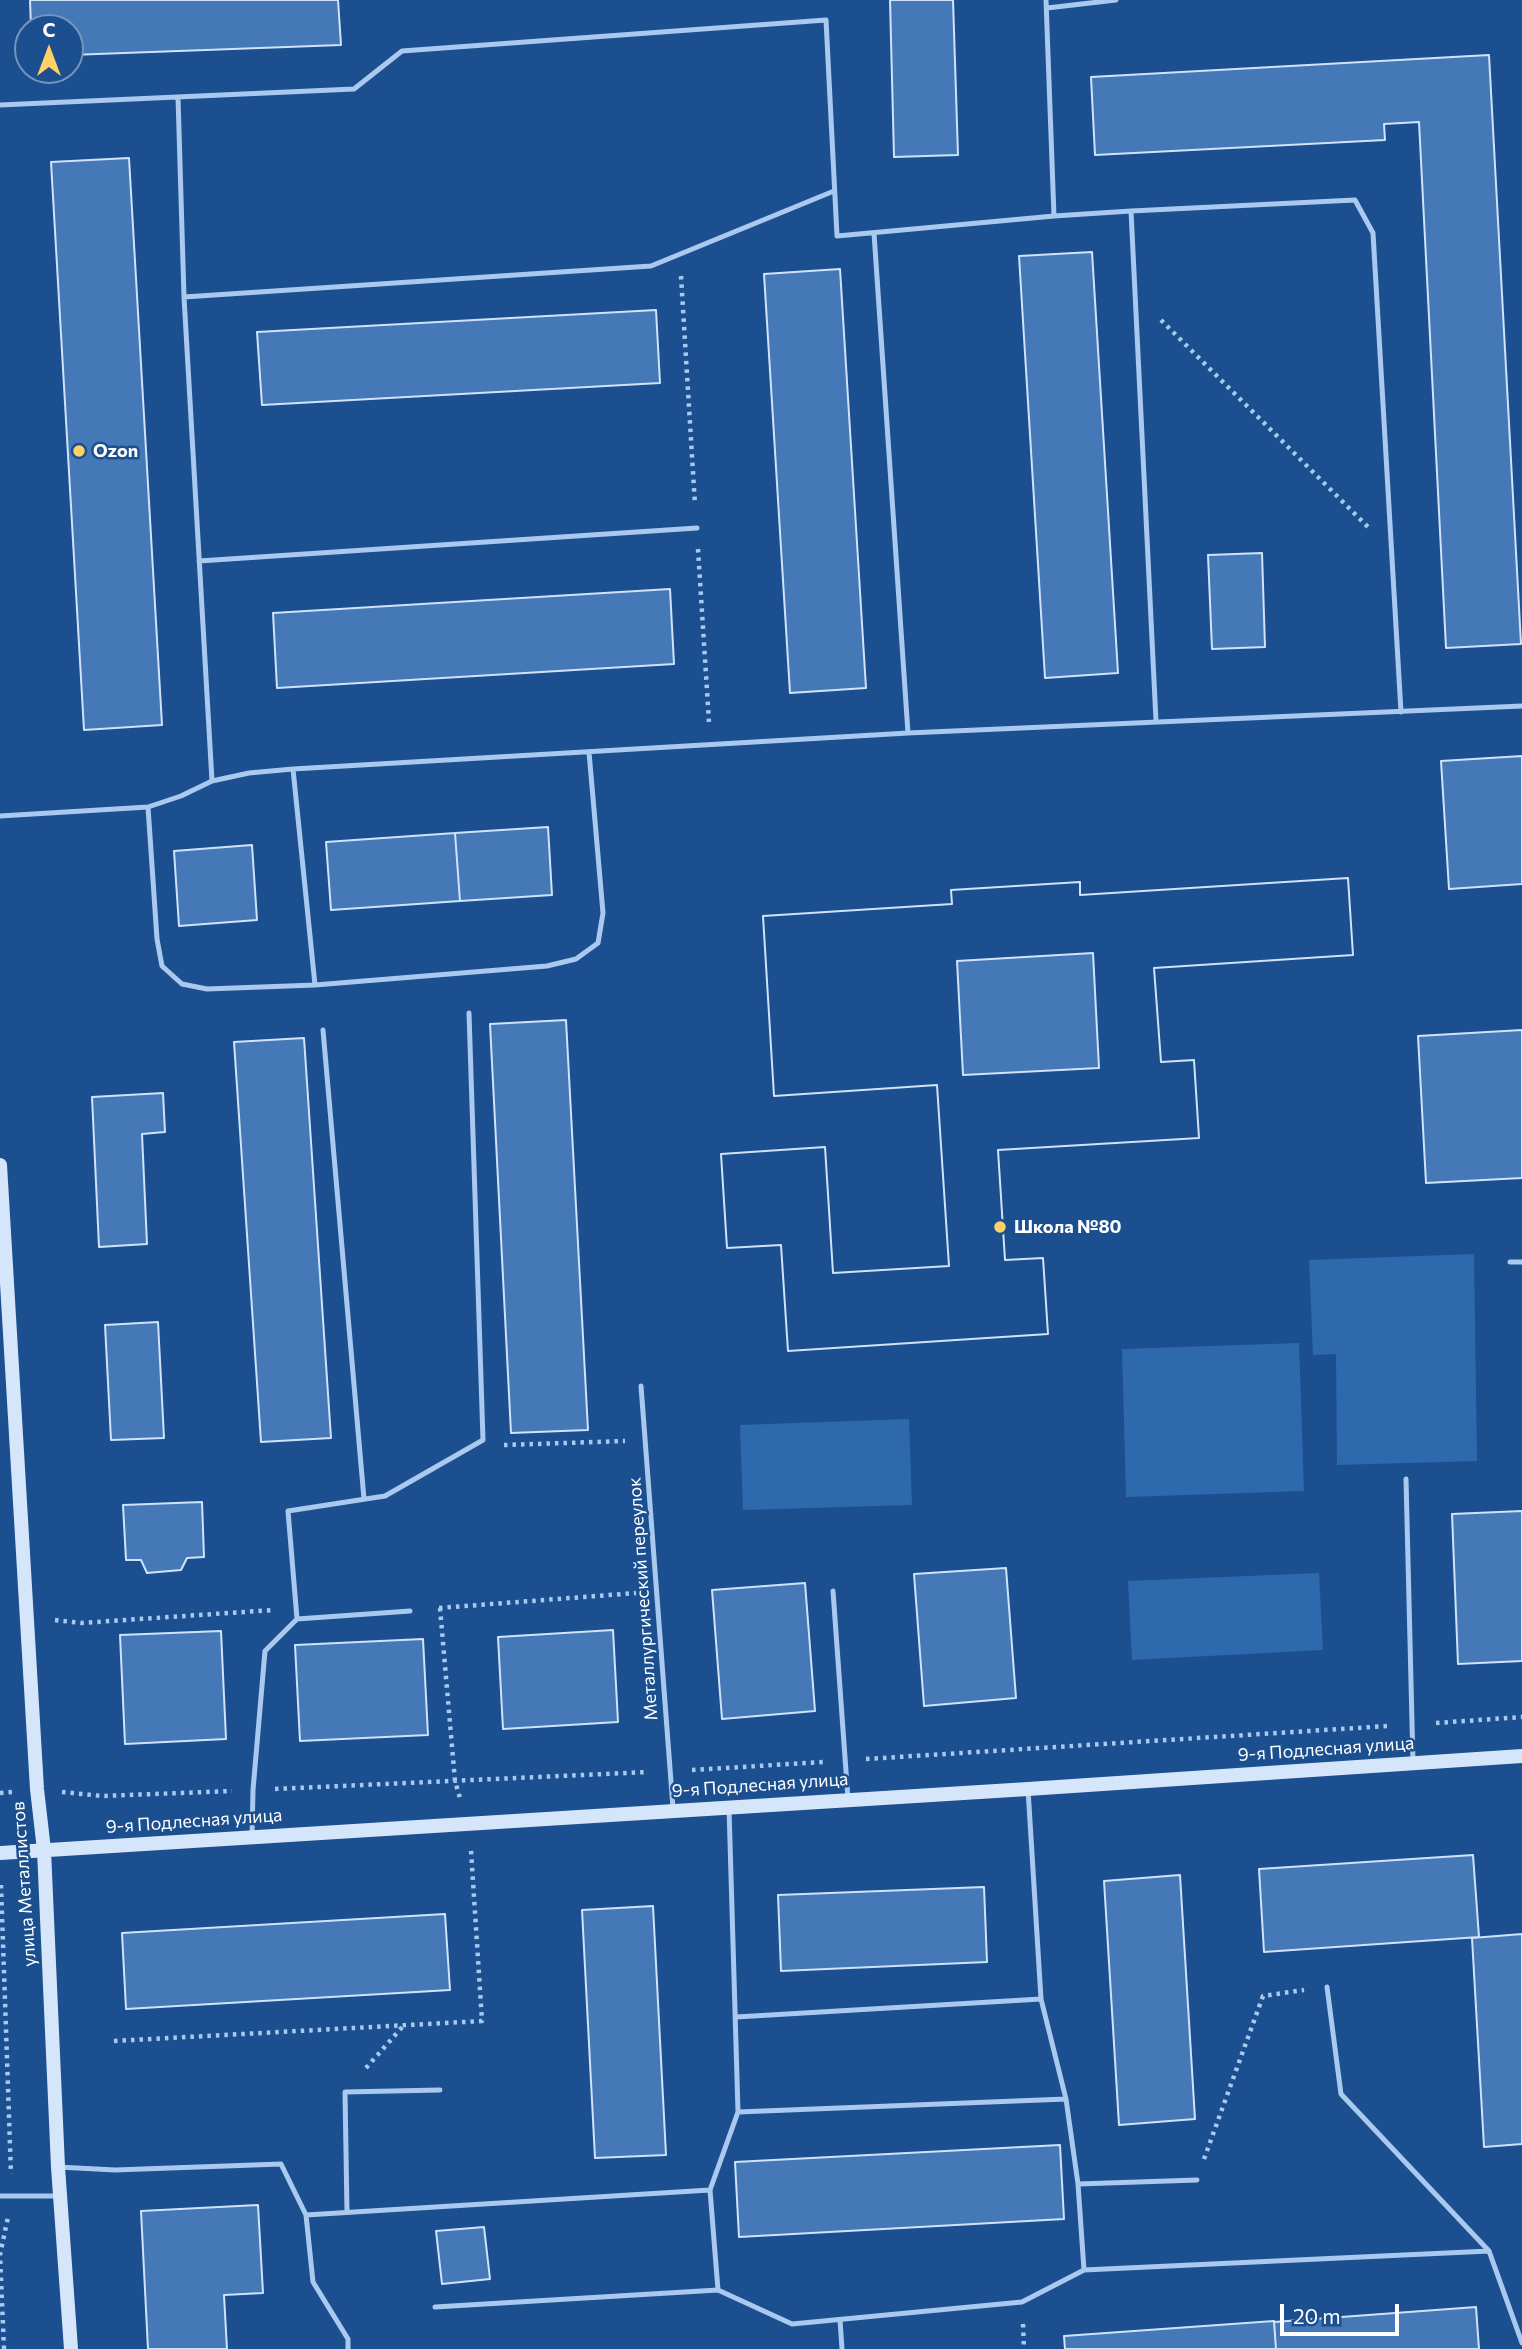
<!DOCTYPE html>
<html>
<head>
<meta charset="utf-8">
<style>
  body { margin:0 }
  #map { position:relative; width:1522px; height:2349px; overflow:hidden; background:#1b4f8f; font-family:Commissioner,sans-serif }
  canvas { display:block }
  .north { position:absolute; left:14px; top:14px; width:70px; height:70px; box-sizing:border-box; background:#1b4f8f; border:2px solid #7695bc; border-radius:50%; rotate:0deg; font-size:19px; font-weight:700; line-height:28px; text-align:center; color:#fff }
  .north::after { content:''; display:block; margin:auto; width:24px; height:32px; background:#ffd166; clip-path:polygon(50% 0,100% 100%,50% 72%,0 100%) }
  .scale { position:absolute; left:1280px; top:2304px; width:119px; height:32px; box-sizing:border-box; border:4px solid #fff; border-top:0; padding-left:9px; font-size:21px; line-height:24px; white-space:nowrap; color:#fff; -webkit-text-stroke:5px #1b4f8f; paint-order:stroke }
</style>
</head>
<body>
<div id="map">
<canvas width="1522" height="2349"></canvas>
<div class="north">С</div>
<div class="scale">20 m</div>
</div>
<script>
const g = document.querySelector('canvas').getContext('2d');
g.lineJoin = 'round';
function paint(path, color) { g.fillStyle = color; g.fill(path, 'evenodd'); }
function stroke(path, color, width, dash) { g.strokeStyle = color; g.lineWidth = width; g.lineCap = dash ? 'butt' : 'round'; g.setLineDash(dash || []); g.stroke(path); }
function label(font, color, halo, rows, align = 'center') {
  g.font = font + ' Commissioner,sans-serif'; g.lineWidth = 5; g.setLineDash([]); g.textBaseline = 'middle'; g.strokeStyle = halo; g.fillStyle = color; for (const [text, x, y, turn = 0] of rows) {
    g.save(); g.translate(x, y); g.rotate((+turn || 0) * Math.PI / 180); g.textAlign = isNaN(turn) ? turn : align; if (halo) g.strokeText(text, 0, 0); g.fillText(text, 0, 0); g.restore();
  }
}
const green = new Path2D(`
  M1474,1254L1477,1461L1337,1465L1336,1354L1313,1355L1309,1260Z
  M1299,1343L1304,1491L1126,1497L1122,1349Z
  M909,1419L912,1505L743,1510L740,1425Z
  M1319,1573L1323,1650L1132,1660L1128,1581Z`);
const building = new Path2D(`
  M30,0H338L341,45L70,55V28H31Z
  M890,0H953L958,155L894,157Z
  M1489,55L1521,644L1446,648L1419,122L1384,124L1385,140L1095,155L1091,77Z
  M129,158L162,725L84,730L51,162Z
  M1092,252L1118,673L1045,678L1019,256Z
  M840,269L866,688L790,693L764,274Z
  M656,310L660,383L262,405L257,332Z
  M1262,553L1265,647L1212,649L1208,555Z
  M670,589L674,664L277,688L273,613Z
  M1522,756V884L1449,889L1441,761Z
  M548,827L552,895L460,901L455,833Z
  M455,833L460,901L331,910L326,842Z
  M252,845L257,920L179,926L174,851Z
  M1348,878L1353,955L1154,968L1161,1062L1194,1060L1199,1138L998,1150L1005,1260L1043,1258L1048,1334L788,1351L781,1245L727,1248L721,1154L825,1147L833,1273L949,1266L937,1085L774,1096L763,916L952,904L951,890L1080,882V895ZM1093,953L1099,1068L963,1075L957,961Z
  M1348,878L1353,955L1154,968L1161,1062L1194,1060L1199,1138L998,1150L1005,1260L1043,1258L1048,1334L788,1351L781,1245L727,1248L721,1154L825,1147L833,1273L949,1266L937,1085L774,1096L763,916L952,904L951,890L1080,882V895Z
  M566,1020L588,1430L511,1433L490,1024Z
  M1522,1030V1178L1426,1183L1418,1036Z
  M304,1038L331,1438L261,1442L234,1042Z
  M163,1093L165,1132L142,1134L147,1244L99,1247L92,1097Z
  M158,1322L164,1438L111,1440L105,1325Z
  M202,1502L204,1557L187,1558L181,1570L147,1573L141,1560H126L123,1505Z
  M1522,1511V1661L1458,1664L1452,1514Z
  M1006,1568L1016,1698L924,1706L914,1574Z
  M805,1583L815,1711L722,1719L712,1590Z
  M613,1630L618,1722L503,1729L498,1637Z
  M221,1631L226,1739L125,1744L120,1635Z
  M423,1639L428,1735L300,1741L295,1645Z
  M1473,1855L1479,1937L1264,1952L1259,1869Z
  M1180,1875L1195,2119L1119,2125L1104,1881Z
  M984,1887L987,1962L781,1971L778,1895Z
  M653,1906L666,2155L595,2158L582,1910Z
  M445,1914L450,1990L126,2009L122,1933Z
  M1522,1934V2144L1484,2147L1472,1938Z
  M1060,2145L1064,2219L739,2237L735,2162Z
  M258,2205L263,2293L224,2295L227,2349H148L141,2211Z
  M484,2227L490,2279L442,2284L436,2231Z
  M1476,2307L1479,2349H1276L1274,2322Z
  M1274,2321L1276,2349H1065L1064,2336Z`);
const path = new Path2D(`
  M681,276L695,505
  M1161,320L1368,527
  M698,549L709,722
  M504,1445L625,1441
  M439,1608L636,1593
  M440,1608L455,1781L460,1798
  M55,1620L81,1623L273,1610
  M1436,1723L1522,1717
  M866,1759L1388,1726
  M692,1770L823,1762
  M275,1789L648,1772
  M62,1792L102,1796L232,1791
  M0,1793L12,1792
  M1,1885L11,2174
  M114,2041L482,2021L471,1850
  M366,2068L404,2025
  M1204,2159L1263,1996L1304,1990
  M1023,2324L1024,2349
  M4,2349L0,2255L8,2217`);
const lane = new Path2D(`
  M1046,0L1054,216L1131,211
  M1047,8L1116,0
  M178,97L184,297L212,781
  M0,105L354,89L402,51L826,20L837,236L1054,216
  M874,233L908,733
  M184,297L651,266L834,191
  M199,561L697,528
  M1156,721L1131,211L1355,200L1373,233L1401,712
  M293,769L315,985
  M148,807L157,939L162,966L182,984L207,989L315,985L547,966L576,959L598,943L603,913L589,752
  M0,816L148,807L181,796L212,781L249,773L293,769L908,733L1522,706
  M323,1030L364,1499
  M1510,1262H1522
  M641,1386L673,1808
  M1406,1479L1413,1763
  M833,1591L848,1799
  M410,1611L297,1619L288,1511L385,1496L483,1440L469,1013
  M252,1837L253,1790L265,1651L297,1619
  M1327,1987L1341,2094L1489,2251L1522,2343
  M736,2017L1041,1999
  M1066,2099L1078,2184L1084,2270
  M738,2112L1066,2099L1041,1999L1028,1789
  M58,2167L115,2170L281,2164L306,2215L313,2282L348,2339V2349
  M1078,2184L1197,2180
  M0,2196H59
  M347,2212L345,2092L440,2090
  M306,2215L710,2190L738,2112L729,1808
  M718,2290L792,2324L1022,2302L1084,2270L1489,2251
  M435,2307L718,2290L710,2190
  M840,2320L842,2349`);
const secondary = new Path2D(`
  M0,1165L37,1789L44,1850L58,2167L71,2349
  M0,1853L1028,1789L1522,1756`);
const markers = [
  [79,451,7,"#ffd166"],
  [1000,1227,7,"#ffd166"]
];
const poiNames = [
  ["Ozon",93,451],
  ["Школа №80",1014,1227]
];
const streetNames = [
  ["Металлургический переулок",643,1599,-94],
  ["9-я Подлесная улица",1326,1749,-4],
  ["9-я Подлесная улица",760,1785,-4],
  ["9-я Подлесная улица",194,1821,-4],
  ["улица Металлистов",24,1884,-94]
];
paint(green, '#2e69ad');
paint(building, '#4478b7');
stroke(building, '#cfe3fa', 2);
stroke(path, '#a9c9ee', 4.5, [3.5, 5]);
stroke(lane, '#a9c9ee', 5);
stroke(secondary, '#d6e6fa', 14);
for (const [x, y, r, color] of markers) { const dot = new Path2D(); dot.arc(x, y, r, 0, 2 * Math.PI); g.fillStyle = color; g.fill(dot); stroke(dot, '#1b4f8f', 2.5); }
label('bold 18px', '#fff', '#1b4f8f', poiNames, 'left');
label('18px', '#fff', '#1b4f8f', streetNames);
</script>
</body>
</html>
